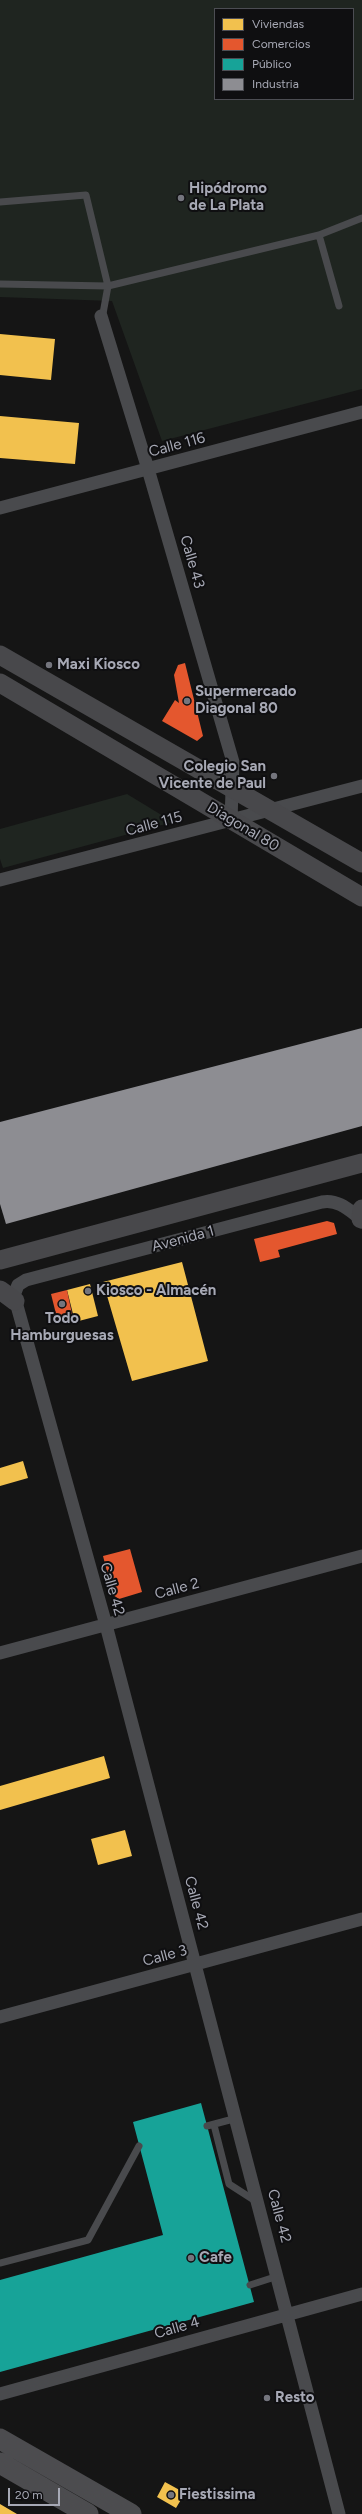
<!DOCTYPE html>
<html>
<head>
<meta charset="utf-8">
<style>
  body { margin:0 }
  #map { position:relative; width:362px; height:2514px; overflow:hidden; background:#151515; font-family:Figtree,sans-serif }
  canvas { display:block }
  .legend { position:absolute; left:214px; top:8px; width:140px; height:92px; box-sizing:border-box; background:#0f0f11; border:1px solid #4c4d53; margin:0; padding:5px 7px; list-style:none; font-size:12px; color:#a7a9b5 }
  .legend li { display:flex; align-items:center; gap:8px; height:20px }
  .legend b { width:20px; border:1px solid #4c4d53 }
  .scale { position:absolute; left:8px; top:2488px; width:52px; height:18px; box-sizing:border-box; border:2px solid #a7a9b5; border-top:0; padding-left:5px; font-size:12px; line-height:14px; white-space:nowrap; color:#a7a9b5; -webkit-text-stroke:3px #0f0f11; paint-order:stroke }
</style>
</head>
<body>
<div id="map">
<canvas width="362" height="2514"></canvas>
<ul class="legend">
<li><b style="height:11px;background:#f2c14e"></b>Viviendas</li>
<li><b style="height:11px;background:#e4572e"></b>Comercios</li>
<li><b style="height:11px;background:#17a398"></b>Público</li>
<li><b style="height:11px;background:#8d8d92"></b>Industria</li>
</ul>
<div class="scale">20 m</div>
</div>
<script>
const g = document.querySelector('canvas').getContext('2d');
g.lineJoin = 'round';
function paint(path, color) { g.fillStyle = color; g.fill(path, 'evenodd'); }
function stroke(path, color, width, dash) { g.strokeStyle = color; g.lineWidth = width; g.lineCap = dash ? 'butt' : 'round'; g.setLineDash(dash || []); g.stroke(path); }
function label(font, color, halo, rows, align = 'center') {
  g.font = font + ' Figtree,sans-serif'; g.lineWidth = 4; g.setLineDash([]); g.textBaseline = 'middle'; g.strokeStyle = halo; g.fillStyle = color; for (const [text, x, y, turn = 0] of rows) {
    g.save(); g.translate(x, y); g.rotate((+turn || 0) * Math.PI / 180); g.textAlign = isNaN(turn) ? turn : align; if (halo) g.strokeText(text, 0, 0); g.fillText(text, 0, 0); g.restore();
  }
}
const green = new Path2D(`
  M0,0H362V389L162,441L112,301L0,297ZM215,9H353V99H215Z
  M127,794L173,822L3,868L0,859V829Z`);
const homes = new Path2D(`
  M0,334L55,339L51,380L0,375Z
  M0,416L79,423L75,464L0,458Z
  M182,1262L208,1361L132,1381L103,1282Z
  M90,1284L98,1316L75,1322L67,1290Z
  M23,1461L28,1478L0,1486V1468Z
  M104,1756L110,1778L0,1810V1786Z
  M125,1830L132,1856L98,1865L91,1839Z
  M165,2482L185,2493L176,2508L157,2497Z
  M0,2504L17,2514H0Z`);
const shops = new Path2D(`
  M185,663L203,736L197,741L162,721L175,700L179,703L174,675L178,665Z
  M327,1221L334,1223L337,1234L278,1250L280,1257L260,1262L254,1239Z
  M67,1290L72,1314L57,1318L51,1294Z
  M130,1549L142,1592L119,1599L113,1595L103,1556Z`);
const public = new Path2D(`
  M201,2103L254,2302L0,2372V2280L163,2235L133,2122Z`);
const industry = new Path2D(`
  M362,1028V1126L6,1224L0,1204V1122Z`);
const lane = new Path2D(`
  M0,202L86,195L108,286L102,319
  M319,235L339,306
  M0,284L108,286L319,235L362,218
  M214,2125L229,2184L257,2202
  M207,2126L237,2118
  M0,2263L88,2240L139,2146
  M250,2285L278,2276`);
const street = new Path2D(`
  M101,316L148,469L233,762L231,820
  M0,508L362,412
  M0,880L362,786
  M0,1653L362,1556
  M0,2017L362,1919
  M0,2394L362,2294
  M339,2514L106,1625L14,1295L18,1285L26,1280L322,1202C338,1199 349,1210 361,1219L362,1222`);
const secondary = new Path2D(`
  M0,655L362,863
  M0,683L362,897
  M361,1219L362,1209
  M0,1260L362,1163
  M0,1290L15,1301`);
const primary = new Path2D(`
  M0,2439L131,2514
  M0,2463L88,2514`);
const markers = [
  [181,198,4,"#74757d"],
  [49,665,4,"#74757d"],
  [187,701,4,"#74757d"],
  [274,776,4,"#74757d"],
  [88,1291,4,"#74757d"],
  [62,1304,4,"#74757d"],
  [191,2258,4,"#74757d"],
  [267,2398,4,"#74757d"],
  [171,2495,4,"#74757d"]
];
const poiNames = [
  ["Hipódromo",189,189],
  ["de La Plata",189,206],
  ["Maxi Kiosco",57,665],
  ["Supermercado",195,692],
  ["Diagonal 80",195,709],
  ["Colegio San",266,767,"right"],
  ["Vicente de Paul",266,784,"right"],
  ["Kiosco - Almacén",96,1291],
  ["Todo",62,1319,"center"],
  ["Hamburguesas",62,1336,"center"],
  ["Cafe",199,2258],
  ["Resto",275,2398],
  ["Fiestissima",179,2495]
];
const streetNames = [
  ["Calle 116",177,445,-15],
  ["Calle 43",192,562,74],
  ["Calle 115",154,824,-15],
  ["Diagonal 80",243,827,31],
  ["Avenida 1",183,1239,-15],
  ["Calle 42",112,1589,74],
  ["Calle 2",177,1589,-15],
  ["Calle 42",196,1903,75],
  ["Calle 3",165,1956,-15],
  ["Calle 42",279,2216,75],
  ["Calle 4",177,2328,-16]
];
paint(green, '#1f2520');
paint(homes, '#f2c14e');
paint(shops, '#e4572e');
paint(public, '#17a398');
paint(industry, '#8d8d92');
stroke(lane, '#494a4d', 7);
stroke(street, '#494a4d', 13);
stroke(secondary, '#48484b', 19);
stroke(primary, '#4c4c4f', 21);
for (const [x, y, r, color] of markers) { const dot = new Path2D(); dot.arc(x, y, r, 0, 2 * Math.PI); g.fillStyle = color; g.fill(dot); stroke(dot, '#0f0f11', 1.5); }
label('bold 15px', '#a7a9b5', '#0f0f11', poiNames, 'left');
label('15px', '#a7a9b5', '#0f0f11', streetNames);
</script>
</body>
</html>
